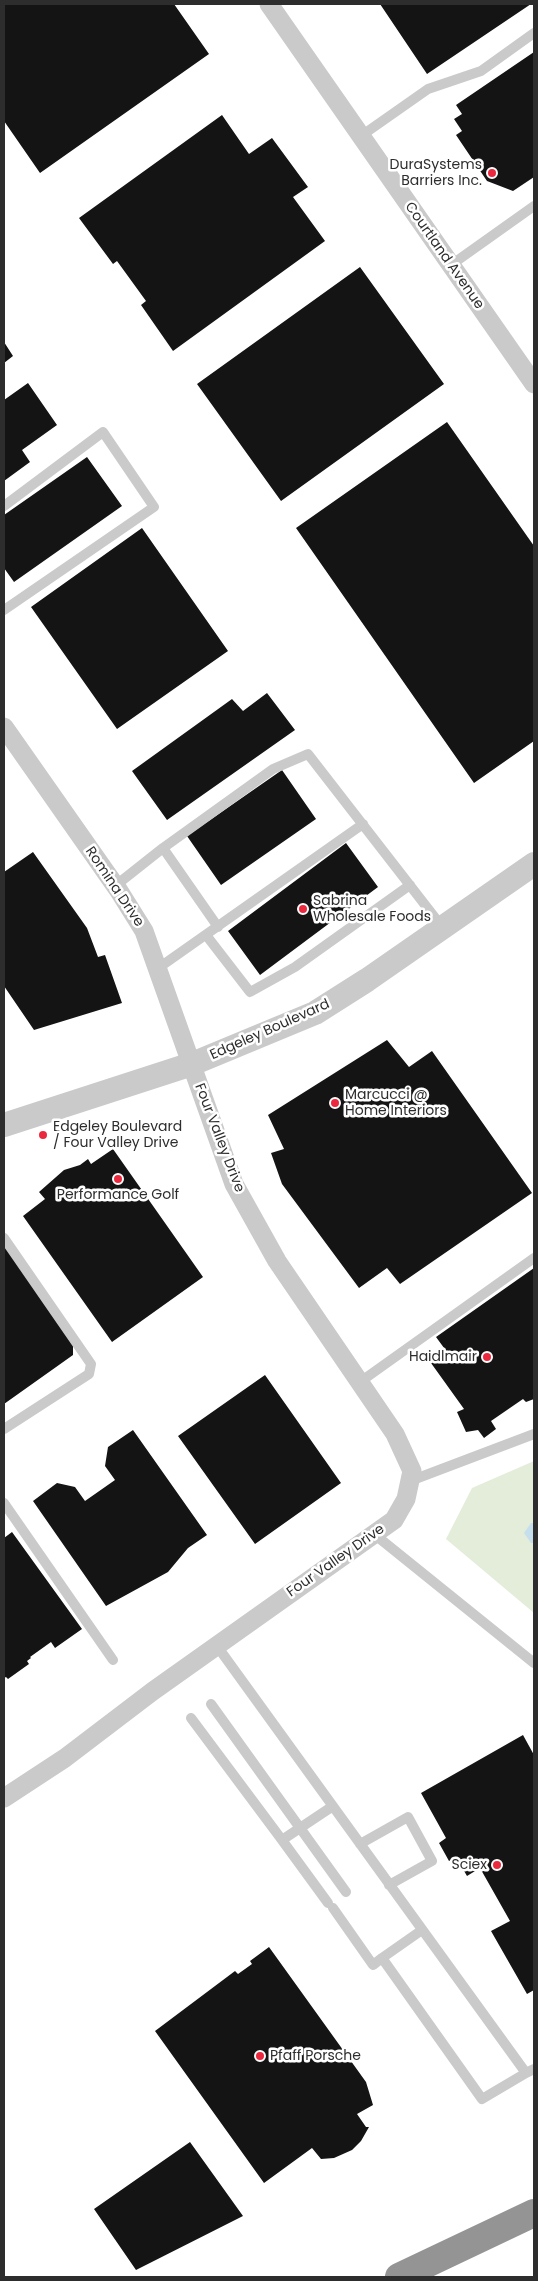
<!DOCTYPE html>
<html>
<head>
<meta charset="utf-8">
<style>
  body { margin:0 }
  #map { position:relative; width:538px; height:2281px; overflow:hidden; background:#fff; font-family:Poppins,sans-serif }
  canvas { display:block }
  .frame { position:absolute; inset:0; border:5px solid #2d2d2d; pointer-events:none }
</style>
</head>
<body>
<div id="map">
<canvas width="538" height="2281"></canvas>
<div class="frame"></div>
</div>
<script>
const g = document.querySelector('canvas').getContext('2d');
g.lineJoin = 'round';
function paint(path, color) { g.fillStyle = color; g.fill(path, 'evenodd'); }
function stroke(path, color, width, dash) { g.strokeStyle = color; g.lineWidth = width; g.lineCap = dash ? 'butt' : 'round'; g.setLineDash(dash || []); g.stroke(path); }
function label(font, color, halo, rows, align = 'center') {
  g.font = font + ' Poppins,sans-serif'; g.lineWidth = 5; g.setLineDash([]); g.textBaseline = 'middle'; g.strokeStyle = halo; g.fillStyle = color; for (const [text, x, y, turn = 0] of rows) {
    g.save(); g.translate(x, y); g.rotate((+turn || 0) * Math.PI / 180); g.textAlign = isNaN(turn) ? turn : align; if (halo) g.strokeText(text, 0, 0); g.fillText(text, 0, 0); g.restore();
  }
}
const green = new Path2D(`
  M534,1461V1613L446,1539L472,1488Z`);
const water = new Path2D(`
  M531,1523H534V1543H531L524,1533Z`);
const building = new Path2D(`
  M4,4H174L209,54L40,173L4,121Z
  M380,4H531L427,74Z
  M534,52V177L513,191L487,181L456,135L462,131L454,119L462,114L456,105Z
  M222,115L249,154L272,138L308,187L293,197L325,241L173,351L141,305L146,301L117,261L113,264L79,218Z
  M360,267L444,384L281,501L197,384Z
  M4,342L13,356L4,363Z
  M28,383L57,425L22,450L30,462L4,481V400Z
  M447,422L534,546V741L474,783L296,528Z
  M87,457L122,506L14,582L4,568V515Z
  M142,528L228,651L117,729L31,607Z
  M267,693L295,730L167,820L132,771L232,699L243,711Z
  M282,770L316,819L221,885L187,836Z
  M346,843L378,887L260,975L228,931Z
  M33,852L87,928L98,957L105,955L122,1003L34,1030L4,986V872Z
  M387,1040L409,1067L432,1051L532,1193L400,1284L387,1268L359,1288L282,1184L271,1153L284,1149L268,1115Z
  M113,1149L203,1277L112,1342L23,1216L45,1199L39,1192L64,1170L80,1165L88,1159L91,1164Z
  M4,1245L73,1343V1355L4,1404Z
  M534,1268V1399L526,1402L523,1399L491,1421L496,1429L484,1438L478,1430L466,1432L457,1412L464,1409L431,1363L447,1352L436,1337Z
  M265,1375L341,1483L255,1544L178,1436Z
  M133,1430L207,1535L188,1548L168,1572L106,1606L33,1501L57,1483L75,1487L85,1501L115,1480L105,1466L108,1447Z
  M12,1532L82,1629L55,1648L51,1642L30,1657L31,1658L27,1661L29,1664L8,1679L6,1677L4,1678V1538Z
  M523,1735L534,1755V1990L527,1994L491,1931L510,1921L480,1868L467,1876L456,1857L449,1861L439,1843L446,1838L421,1793Z
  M269,1947L366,2082L373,2105L357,2114L366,2127H369L361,2141L352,2150L334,2158L321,2159L312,2148L264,2183L155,2031L235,1971L238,1974L252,1964L250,1961Z
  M190,2142L243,2216L136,2270L94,2209Z`);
const service = new Path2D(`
  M361,136L428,89L481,71L534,33
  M451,265L534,206
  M4,506L103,432L154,507L4,610
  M163,848L273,769L308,754L443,928
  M115,886L163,848L218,927
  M206,935L250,992L295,967L410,885
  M157,969L363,824
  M4,1238L91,1364L89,1374L4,1429
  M360,1382L534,1258
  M410,1481L534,1434
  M4,1503L113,1660
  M374,1534L534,1663
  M217,1646L526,2073L534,2069
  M211,1704L346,1892
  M191,1718L282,1840
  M360,1844L408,1817L432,1861L389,1885
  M328,1903L282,1840L333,1806
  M333,1908L373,1965L382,1958
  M422,1930L382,1958L482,2099L526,2073`);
const minor = new Path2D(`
  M269,4L534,384
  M4,727L119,891L144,931L234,1184L277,1261L395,1434L412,1471L406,1499L394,1520L153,1691L65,1758L4,1798`);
const tertiary = new Path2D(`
  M4,1125L192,1064L315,1013L367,980L534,864`);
const motorway = new Path2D(`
  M399,2277L534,2213`);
const markers = [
  [492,173,5,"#eb293e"],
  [303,909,5,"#eb293e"],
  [335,1103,5,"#eb293e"],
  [43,1135,5,"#eb293e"],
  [118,1179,5,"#eb293e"],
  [487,1357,5,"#eb293e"],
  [497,1865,5,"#eb293e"],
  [260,2056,5,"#eb293e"]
];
const poiNames = [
  ["DuraSystems",482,165,"right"],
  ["Barriers Inc.",482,181,"right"],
  ["Sabrina",313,901],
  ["Wholesale Foods",313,917],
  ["Marcucci @",345,1095],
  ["Home Interiors",345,1111],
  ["Edgeley Boulevard",53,1127],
  ["/ Four Valley Drive",53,1143],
  ["Performance Golf",118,1195,"center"],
  ["Haidlmair",477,1357,"right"],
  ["Sciex",487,1865,"right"],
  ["Pfaff Porsche",270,2056]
];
const streetNames = [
  ["Courtland Avenue",444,256,55],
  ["Romina Drive",114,887,56],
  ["Edgeley Boulevard",270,1030,-24],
  ["Four Valley Drive",219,1138,69],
  ["Four Valley Drive",336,1561,-35]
];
paint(green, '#e4ecda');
paint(water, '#c5dfec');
paint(building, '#141414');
stroke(service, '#cacaca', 10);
stroke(minor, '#cacaca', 19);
stroke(tertiary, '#cacaca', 24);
stroke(motorway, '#949494', 28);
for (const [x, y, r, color] of markers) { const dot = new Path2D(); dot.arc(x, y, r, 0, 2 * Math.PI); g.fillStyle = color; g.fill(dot); stroke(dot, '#fff', 2); }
label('14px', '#2d2d2d', '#fff', poiNames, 'left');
label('14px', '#2d2d2d', '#fff', streetNames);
</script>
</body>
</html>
